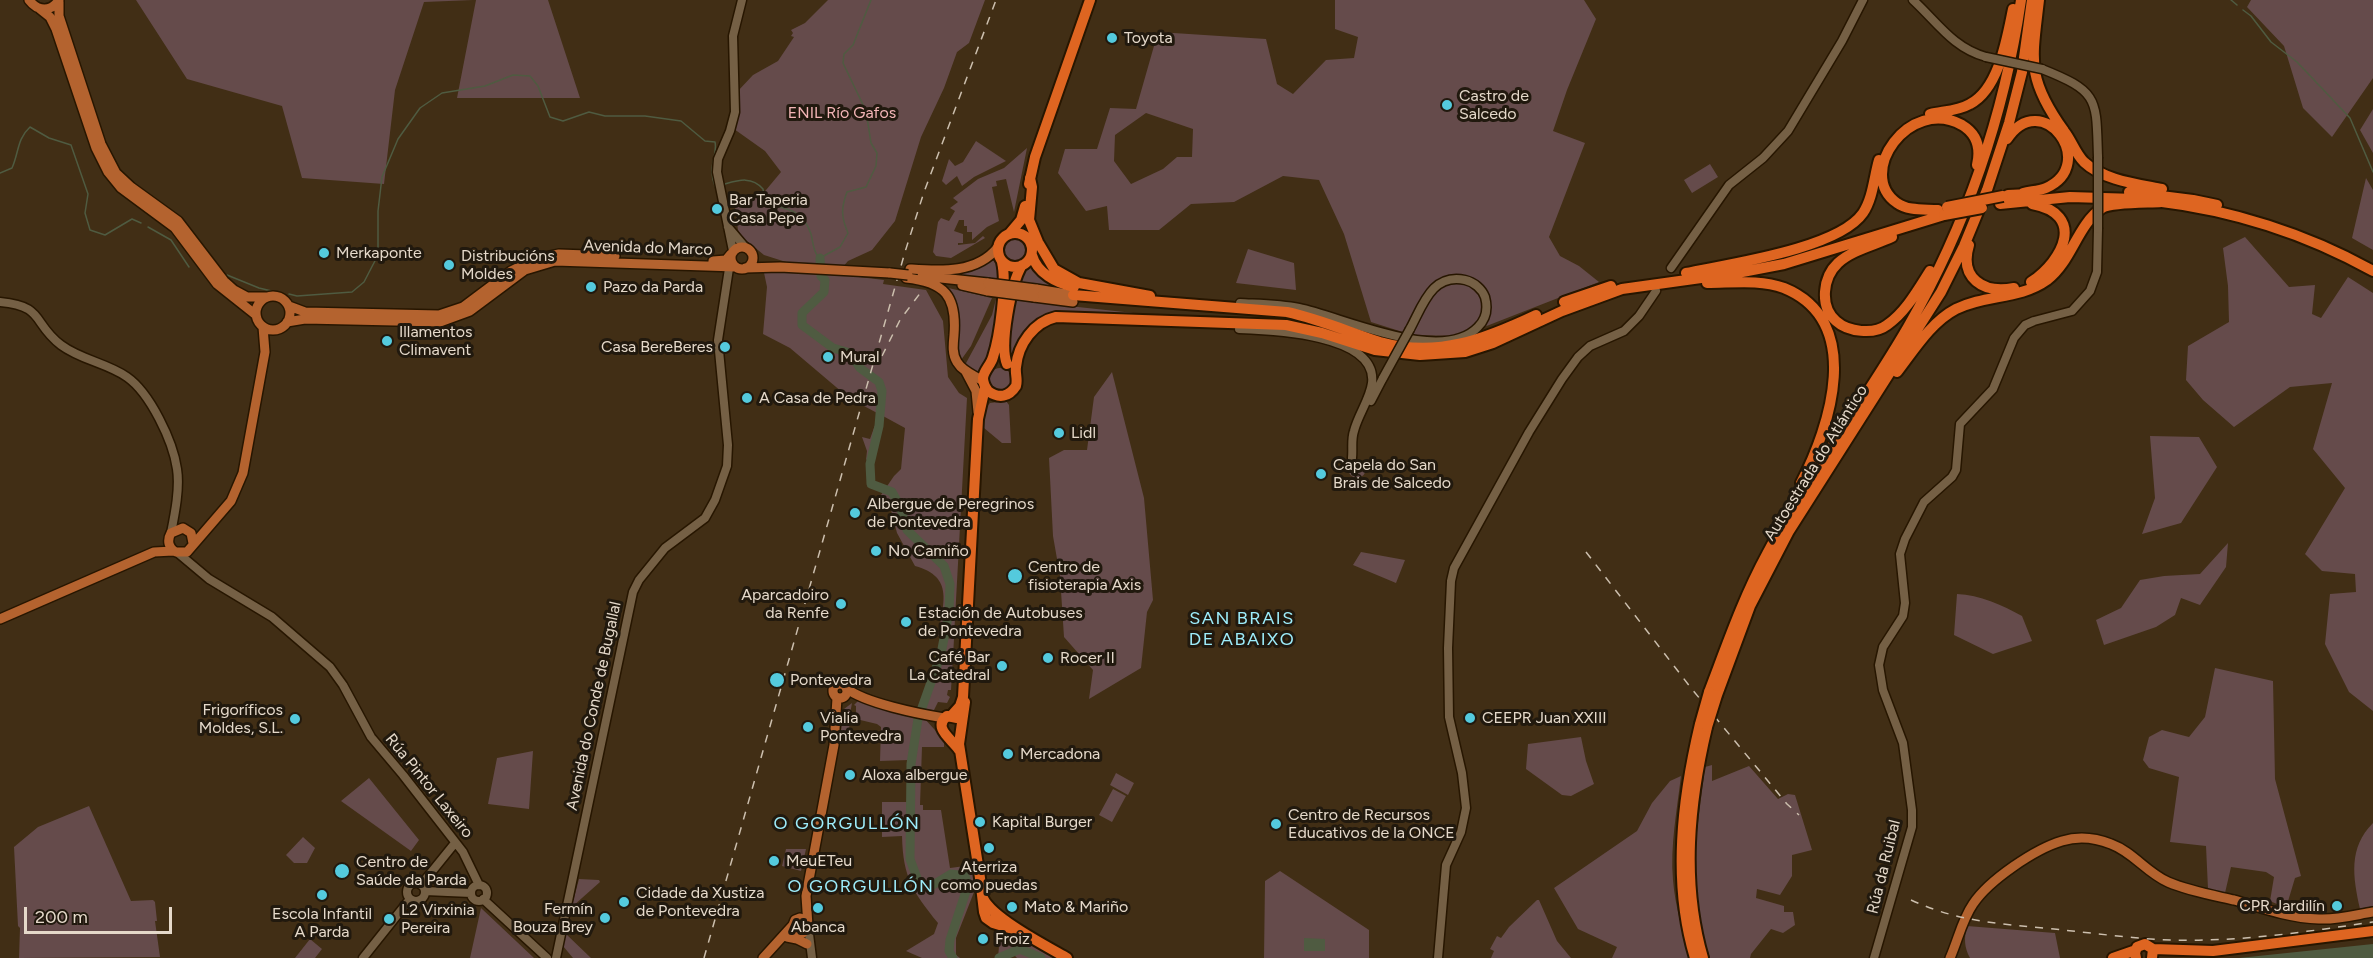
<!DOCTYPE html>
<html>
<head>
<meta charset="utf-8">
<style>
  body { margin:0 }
  #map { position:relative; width:2373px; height:958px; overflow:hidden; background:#412e15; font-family:Figtree,sans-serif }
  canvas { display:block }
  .scale { position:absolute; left:24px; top:907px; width:148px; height:27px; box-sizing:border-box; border:3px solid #e5d9ca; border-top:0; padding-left:8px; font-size:18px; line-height:21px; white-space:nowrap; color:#e5d9ca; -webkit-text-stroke:4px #21190e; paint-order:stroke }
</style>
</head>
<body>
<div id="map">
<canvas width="2373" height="958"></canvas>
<div class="scale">200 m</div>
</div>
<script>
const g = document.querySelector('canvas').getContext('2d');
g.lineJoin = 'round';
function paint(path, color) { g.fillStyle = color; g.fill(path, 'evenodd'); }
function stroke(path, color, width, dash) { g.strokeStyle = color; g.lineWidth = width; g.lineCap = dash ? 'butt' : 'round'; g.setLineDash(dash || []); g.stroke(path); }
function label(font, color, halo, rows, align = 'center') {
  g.font = font + ' Figtree,sans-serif'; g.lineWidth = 6; g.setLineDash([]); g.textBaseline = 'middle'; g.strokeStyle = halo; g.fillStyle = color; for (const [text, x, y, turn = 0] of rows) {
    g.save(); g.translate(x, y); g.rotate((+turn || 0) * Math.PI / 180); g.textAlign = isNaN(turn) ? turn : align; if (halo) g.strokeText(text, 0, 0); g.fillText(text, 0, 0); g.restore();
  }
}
const green = new Path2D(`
  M136,0H473L424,2L395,90L384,184L302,178L282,106L187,79Z
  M476,0H548L580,98H457Z
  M828,0H985L969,43L957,52L944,88L921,137L895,221L872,250L848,261L842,268V275L884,280L883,284L926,290L943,321L948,377L959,393L967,398L954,637L938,636C943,604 955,577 915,566L897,533L891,510L881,495L894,476L901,469L905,428L883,416L876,451L866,460L867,451L862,437L870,439L879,414L849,398L790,348L763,334L767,287L763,268L806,274L817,273L818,266L786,262L764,255L743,238L738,230L734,199L761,196L781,172L765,151L734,129L737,92L753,75L778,61L794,37L791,36L793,33L791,30L805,23Z
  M1335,0H1584L1596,19L1567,90L1553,131L1585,143L1549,237L1560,256L1579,266L1599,282L1461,336L1412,335L1371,322L1344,234L1319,180L1283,176L1234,202L1191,204L1159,230H1109L1107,206L1086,211L1058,173L1065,149H1097L1110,108L1136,109L1158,32L1266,39L1277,84L1293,94L1326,60L1354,58L1358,37L1335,29ZM1146,113L1193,129L1192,157H1177L1163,169L1131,184L1114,161L1115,135Z
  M2251,0H2373V78L2332,137L2303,108L2284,46L2247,7Z
  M2373,109V153L2360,130Z
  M976,141L1006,161L974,177L962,186L957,176L946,185L942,181L949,159L955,166L963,162Z
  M1027,148L1014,212L1006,179L996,181L997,186L992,187L999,221L987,227L972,240V232H967V226H964V220H959L954,231L963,234V243H958V245L975,243L983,236L985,238L951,258L936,256L933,252L938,222L941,218L949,221L955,211L950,208L958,202L953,198L978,179L1004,168Z
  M1710,164L1718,177L1692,193L1684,180Z
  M2366,178L2373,190V250L2352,238Z
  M1004 249a12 12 0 1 1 24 0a12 12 0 1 1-24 0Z
  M2245,237L2289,287L2315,285L2312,314L2321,318L2348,277L2373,293V711L2349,692L2325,644L2330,594L2356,592L2355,574L2322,571L2305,554L2345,488L2313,449L2332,383L2290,387L2234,427L2203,400L2186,380L2188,346L2229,322L2228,286L2223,248Z
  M1248,249L1294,263L1296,290L1236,283Z
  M991,260L996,262L1000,269L1001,282L934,273L972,268Z
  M1029,266L1052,283L1074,291L1017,284L1022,273Z
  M944,287L992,298L971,346L961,360L958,355L959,321Z
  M996,299H999L989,356L978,374L965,365L992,315Z
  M1013,300L1143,314L1144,316L1045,318L1012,361L1007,347Z
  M988 380a12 12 0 1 1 24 0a12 12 0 1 1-24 0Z
  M1112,372L1144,498L1153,600L1147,612L1141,668L1089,699L1093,670L1064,637L1060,576L1053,536L1049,458L1064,450H1087L1094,397Z
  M1006,401L1009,405L1011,443H1002L984,428L983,411L990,403Z
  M2150,436L2199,437L2217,467L2181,523L2142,534L2155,498Z
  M1348 469a9 9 0 1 1 18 0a9 9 0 1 1-18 0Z
  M2228,543L2226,567L2200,605L2181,598L2175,615L2156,627L2104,645L2096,620L2121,608L2140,580L2164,576L2200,574Z
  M1361,552L1405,560L1396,583L1353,565Z
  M1957,594C1980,595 2002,605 2022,616L2032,641L1993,654L1954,635Z
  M944,638L954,639L951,690H948L947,695L950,697L947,703L938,702L934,710L923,709L942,657Z
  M2215,668L2273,681L2275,779L2301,876L2295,878L2286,908L2270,901L2274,877L2266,872L2231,867L2225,893L2208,889L2206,846L2170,842L2179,777L2149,768L2143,760L2149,737L2162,730L2189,737L2205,717Z
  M858,701L924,718L944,740V747H922L920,805H923V810H941L950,868L973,865L976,887L956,938V955L960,958H922L906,951L934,934L938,923C913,892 903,878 902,836L882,837V802H909V760L880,761L881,727L877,724L856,719V706L854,705Z
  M852,703L849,720L850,738L840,737L844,709Z
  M1581,737L1586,761L1594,784L1571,796L1562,795L1526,769L1528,744Z
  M533,751L529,809L488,804L497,758Z
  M1712,765V781L1749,766L1778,799L1788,794L1795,795L1812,850L1792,855V876L1780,895L1757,889L1756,898L1784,906V912H1793L1795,925L1783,933L1771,929L1751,954L1750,958H1710C1707,946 1701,934 1699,922C1689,871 1699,818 1705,767Z
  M1116,773L1134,783L1128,795L1110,785Z
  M1681,776C1677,810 1670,846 1673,880C1675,906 1683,932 1690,958H1612L1617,947L1578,929L1554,888L1637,831L1652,803L1670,781Z
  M369,778L419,840L411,851L341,801Z
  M1113,789L1126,796L1112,822L1099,815Z
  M89,806L131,901L153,900L155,902L157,921H155L160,957L19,958L20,928L18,926L14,847L38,827Z
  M2373,823V906L2360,909C2353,877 2348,848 2373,823Z
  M303,837L315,848L307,863H294L286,855Z
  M786,849H806L801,871L782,866Z
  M1280,871L1369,930V958H1264L1265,881Z
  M579,879L599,880L600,882L573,906L572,905Z
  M1537,900H1539L1557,941L1571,958H1491L1494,951L1490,949L1497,936L1501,938L1509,927Z
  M481,908L534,958H470Z
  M1967,926L2055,933L2060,958H1970C1964,947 1964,938 1967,926Z
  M1003,932L1010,933L1054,958H1017L1013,954L1007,958H998L1000,934Z
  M566,934L591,958H573L563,946Z
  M310,939L322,949L315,958H295Z`);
const water = new Path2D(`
  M1304,938L1325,939V951H1304Z
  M2373,944V958H2239Z`);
const stream = new Path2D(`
  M2231,0L2237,5
  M2243,10L2251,16L2271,42L2297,62L2350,118L2373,172
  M0,173L12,168C19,152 17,139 30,127L49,138L71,145L88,194L85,213L90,230L105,235L132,219L141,223
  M725,184C739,180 752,176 763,189L765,203C786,208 803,210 811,234C813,242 813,250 818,257L820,258L840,247L848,233C841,217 841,208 847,192L866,187L876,166L877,153L871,143L866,111L843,63L844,54L853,45L871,0
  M148,227L171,240L189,267
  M227,275L259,288L280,293
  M289,294L297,296L352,292L364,282L378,255V211L382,177L398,139L420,108L442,93L485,86L513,75L530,76L538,86L550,117L563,121L589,112L605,116H645L681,121L705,141L715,142C718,156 707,166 715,186`);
const river = new Path2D(`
  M820,258L821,276L825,280L824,292L802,313V325L833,348L850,353L860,368L879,382L882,391L879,426L870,464L871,484L892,492L900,506L907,530L944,566L950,584L949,612L941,654L918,719L911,764L910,859L920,886L928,888L951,874L965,876L968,885L950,940L949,951L953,958
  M999,958L1020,949L1041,958`);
const secondary = new Path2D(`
  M1913,0C1937,22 1953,48 1986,57
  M2042,69C2100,92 2096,99 2098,157
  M728,227L745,247
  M733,251L717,172L718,159L730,131L735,112L733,36L742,0
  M1671,268L1729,185L1763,158L1788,131L1842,41L1863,0
  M0,302C45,306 32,323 61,345C81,360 107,363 127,377C150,393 173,441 177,469C180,488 175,513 171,533
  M1240,303C1259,304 1280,304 1299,308C1343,317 1442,365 1478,327C1486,319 1488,308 1485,297C1482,289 1474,282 1465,280C1432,273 1423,305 1410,329
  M1239,329C1271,330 1378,334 1372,383C1370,399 1358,415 1354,431C1351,440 1353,448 1352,458
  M1371,401L1383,378
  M178,553L209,579L272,617L330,667L343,685L371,737L403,775L463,852L479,885
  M407 892a9 9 0 1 1 18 0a9 9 0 1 1-18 0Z
  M421,885L455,843
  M471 893a8 8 0 1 1 16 0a8 8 0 1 1-16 0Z
  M425,891L471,893
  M483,899L547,958
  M808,926L812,958
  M363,958L410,899
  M556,958L633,592L639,580L665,548L705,518L715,500L727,466L728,445L718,340L730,262
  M1438,958L1446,865L1461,832L1466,808L1462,773L1449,717L1448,648L1451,581L1454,568L1529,432L1562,379L1578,357L1590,346L1624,331L1639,316L1656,291
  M1874,958L1912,827V810L1903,743L1883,690L1879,665L1883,647L1903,616L1905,603L1900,554L1905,539L1924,502L1952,477L1956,470L1960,424L1993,389L2014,338L2025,325L2034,321L2072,311L2090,291L2097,272L2098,229`);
const primary = new Path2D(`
  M29,0C38,12 51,12 59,0
  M59,2V16L101,144L116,173L131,187L178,221L224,281L234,290L247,297H267
  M40,9L50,17L56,29L96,148L108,172L121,188L175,228L217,284L256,315
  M731 258a11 11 0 1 1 22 0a11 11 0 1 1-22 0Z
  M713,261L726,260L731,254
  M745,268L780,267L890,273
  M910,269C940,271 977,274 998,247
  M922,276L988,283
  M906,278C945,282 957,296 954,335C953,345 952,354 957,362C963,372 974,375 983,381
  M962,285L988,291
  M1036,289L1073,295
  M256 313a17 17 0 1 1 34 0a17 17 0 1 1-34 0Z
  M1034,297L1073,302
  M289,306L305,312L439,315L463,307L511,271L535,259L559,254L615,256
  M287,322L305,319L440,322L470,311L525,270L555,261L736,267
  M966,372L976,391L978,412
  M193,543L191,533L183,528L171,533C167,540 168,548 176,552H187L231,501L243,473L265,352L263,327
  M0,619L154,552L173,551
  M833 691a7 7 0 1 1 14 0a7 7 0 1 1-14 0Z
  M846,688C864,703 920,714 944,718
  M806,920L800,918L795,920L793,925L794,930L803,933L808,926L806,896L834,745L837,698
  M787,937L797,939L807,944
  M763,958L793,925
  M1950,958C1958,940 1962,920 1973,904C1989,880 2035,849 2062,841C2078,836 2096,838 2111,844C2133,852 2147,873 2168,882C2189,891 2212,895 2234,900C2261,908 2290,918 2319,919C2337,920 2355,915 2373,912`);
const highway = new Path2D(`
  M2039,0C2032,61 2026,78 2064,131C2072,141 2075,153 2084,162C2103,180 2137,184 2162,189
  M1930,114C1943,111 1958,111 1970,104C1999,89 2007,38 2013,9
  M2007,139C2042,86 2100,164 2046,188C2039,191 2031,191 2023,193
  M1030,178L1032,187L1029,220L1038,242L1054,269L1079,283L1150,296
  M1029,184L1035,157L1090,0
  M2129,192L2193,200L2217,205
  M2008,195L2029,194
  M2155,201C2231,210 2307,234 2373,271
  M2000,204L2070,197L2136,199
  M1938,210C1924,209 1908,211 1897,203C1855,174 1909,96 1962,125C1977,134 1981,148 1977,165
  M998 250a17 17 0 1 1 34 0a17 17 0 1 1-34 0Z
  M1010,233L1021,220L1025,206
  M1892,237C1875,245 1852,250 1838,263C1823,277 1819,306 1836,321C1848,332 1874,335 1887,325C1905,313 1918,290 1930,271
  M1969,245C1959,278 1983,294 2014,288
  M1032,255C1037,273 1056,283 1074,287
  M1002,262C1007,283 1000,336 993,357C991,365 984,370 983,378C983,384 985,387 988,391C999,399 1009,397 1016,386C1018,379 1015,374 1016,367C1018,344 1034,322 1056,317L1286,325L1322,333L1375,350L1420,355L1465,352L1493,343L1562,311L1622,289L1737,273L1784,264L1944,215
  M1686,273C1728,264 1838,249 1863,213C1873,198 1874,177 1879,160
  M2031,282C2064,260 2086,214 2032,204
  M1707,283C1732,283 1760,279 1784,288C1865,321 1830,427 1801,483
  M1073,295L1287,312C1319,319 1349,332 1380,342C1438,358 1485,339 1536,315
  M1564,302L1611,286
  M1007,364C999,345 1011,283 1022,265
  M1897,372C1914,350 1931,322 1956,309C1986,294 2019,300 2047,280C2072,261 2077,225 2102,208C2112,202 2148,203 2161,202
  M1709,692C1727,645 1743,598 1767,554C1808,475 1863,405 1908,327C1966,226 2004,116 2021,0
  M1717,695L1750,606L1789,531L1941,292L1964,246L1987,190L2009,123L2022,72L2032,0
  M965,702L959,744L980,878L984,912L986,918L993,923L1019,931
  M951,716L960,706L963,697L978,419L985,388
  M957,718L947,716C932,728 952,739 959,750
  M983,898C992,918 1046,946 1067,958
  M2153,949L2213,951L2373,931
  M1695,958C1672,882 1682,800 1700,724
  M1703,958C1681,882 1689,803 1707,727
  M2113,958L2136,950
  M2136,958L2135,953L2137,947L2145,944L2153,949L2152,958`);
const rail = new Path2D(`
  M882,356L900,320L921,292
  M1586,552L1691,688L1787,804L1799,815
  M1911,900C1958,922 2002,924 2054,929C2103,934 2154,942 2204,940C2261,939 2317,930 2373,922
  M704,958L905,252L924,192L996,0`);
const secondaryBridge = new Path2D(`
  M1986,57L2042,69
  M2098,157V229
  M1383,378L1410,329`);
const primaryBridge = new Path2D(`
  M890,273L908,275
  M988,283L1036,289
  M988,291L1034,297`);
const highwayBridge = new Path2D(`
  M1947,207L2003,196
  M1944,215L1982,208
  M1700,724L1709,692
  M1707,727L1717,695`);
const markers = [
  [1112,38,6,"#54cadd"],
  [1447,105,6,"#54cadd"],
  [717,209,6,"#54cadd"],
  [324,253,6,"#54cadd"],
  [449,265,6,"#54cadd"],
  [591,287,6,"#54cadd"],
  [387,341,6,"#54cadd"],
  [725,347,6,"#54cadd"],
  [828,357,6,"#54cadd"],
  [747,398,6,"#54cadd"],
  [1059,433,6,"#54cadd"],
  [1321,474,6,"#54cadd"],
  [855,513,6,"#54cadd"],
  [876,551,6,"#54cadd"],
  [1015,576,8,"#54cadd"],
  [841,604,6,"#54cadd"],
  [906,622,6,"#54cadd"],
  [1048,658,6,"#54cadd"],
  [1002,666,6,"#54cadd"],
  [777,680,8,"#54cadd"],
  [1470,718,6,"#54cadd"],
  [295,719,6,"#54cadd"],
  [808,727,6,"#54cadd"],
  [1008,754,6,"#54cadd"],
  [850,775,6,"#54cadd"],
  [980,822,6,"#54cadd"],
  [1276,824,6,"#54cadd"],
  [989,848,6,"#54cadd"],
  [774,861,6,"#54cadd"],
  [342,871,8,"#54cadd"],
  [322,895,6,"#54cadd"],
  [624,902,6,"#54cadd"],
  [2337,906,6,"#54cadd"],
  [1012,907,6,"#54cadd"],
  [818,908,6,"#54cadd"],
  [605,918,6,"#54cadd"],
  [389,919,6,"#54cadd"],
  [983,939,6,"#54cadd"]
];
const poiNames = [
  ["Toyota",1124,38],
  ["Castro de",1459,96],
  ["Salcedo",1459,114],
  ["Bar Taperia",729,200],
  ["Casa Pepe",729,218],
  ["Merkaponte",336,253],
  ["Distribucións",461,256],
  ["Moldes",461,274],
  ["Pazo da Parda",603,287],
  ["Illamentos",399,332],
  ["Climavent",399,350],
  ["Casa BereBeres",713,347,"right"],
  ["Mural",840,357],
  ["A Casa de Pedra",759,398],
  ["Lidl",1071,433],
  ["Capela do San",1333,465],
  ["Brais de Salcedo",1333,483],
  ["Albergue de Peregrinos",867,504],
  ["de Pontevedra",867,522],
  ["No Camiño",888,551],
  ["Centro de",1028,567],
  ["fisioterapia Axis",1028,585],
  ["Aparcadoiro",829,595,"right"],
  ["da Renfe",829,613,"right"],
  ["Estación de Autobuses",918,613],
  ["de Pontevedra",918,631],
  ["Café Bar",990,657,"right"],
  ["La Catedral",990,675,"right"],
  ["Rocer II",1060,658],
  ["Pontevedra",790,680],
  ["Frigoríficos",283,710,"right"],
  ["Moldes, S.L.",283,728,"right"],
  ["Vialia",820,718],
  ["Pontevedra",820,736],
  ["CEEPR Juan XXIII",1482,718],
  ["Mercadona",1020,754],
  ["Aloxa albergue",862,775],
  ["Centro de Recursos",1288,815],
  ["Educativos de la ONCE",1288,833],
  ["Kapital Burger",992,822],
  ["MeuETeu",786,861],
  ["Centro de",356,862],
  ["Saúde da Parda",356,880],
  ["Aterriza",989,867,"center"],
  ["como puedas",989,885,"center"],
  ["Cidade da Xustiza",636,893],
  ["de Pontevedra",636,911],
  ["CPR Jardilín",2325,906,"right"],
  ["Mato & Mariño",1024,907],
  ["Fermín",593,909,"right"],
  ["Bouza Brey",593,927,"right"],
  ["L2 Virxinia",401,910],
  ["Pereira",401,928],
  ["Escola Infantil",322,914,"center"],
  ["A Parda",322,932,"center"],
  ["Abanca",818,927,"center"],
  ["Froiz",995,939]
];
const parkNames = [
  ["ENIL Río Gafos",842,113]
];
const streetNames = [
  ["Avenida do Marco",648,248,2],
  ["Autoestrada do Atlántico",1816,463,-58],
  ["Avenida do Conde de Bugallal",594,706,-78],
  ["Rúa Pintor Laxeiro",429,786,51],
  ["Rúa da Ruibal",1884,867,-76]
];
const neighbourhoodNames = [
  ["SAN BRAIS",1242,619],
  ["DE ABAIXO",1242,640],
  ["O GORGULLÓN",847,824],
  ["O GORGULLÓN",861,887]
];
paint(green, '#654b4b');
paint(water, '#4f5b41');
stroke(stream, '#4f5b41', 1.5);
stroke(river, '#4f5b41', 9);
stroke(secondary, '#271600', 11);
stroke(primary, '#271600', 12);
stroke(highway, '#271600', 14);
stroke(secondary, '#756045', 8);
stroke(primary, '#b4632f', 9);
stroke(highway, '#de6521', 10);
stroke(rail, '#ccbfae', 1.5, [8, 8]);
stroke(secondaryBridge, '#271600', 11, []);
stroke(primaryBridge, '#271600', 12, []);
stroke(highwayBridge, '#271600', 14, []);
stroke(secondaryBridge, '#756045', 8);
stroke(primaryBridge, '#b4632f', 9);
stroke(highwayBridge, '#de6521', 10);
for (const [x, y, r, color] of markers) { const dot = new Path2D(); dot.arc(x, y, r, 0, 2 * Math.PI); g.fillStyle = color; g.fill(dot); stroke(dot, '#21190e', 2); }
label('16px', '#e5d9ca', '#21190e', poiNames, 'left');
label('16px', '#f3b5b6', '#21190e', parkNames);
label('16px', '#e5d9ca', '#21190e', streetNames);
g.letterSpacing = '1.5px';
label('18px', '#9eedfb', '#21190e', neighbourhoodNames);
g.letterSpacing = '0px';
</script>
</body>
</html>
